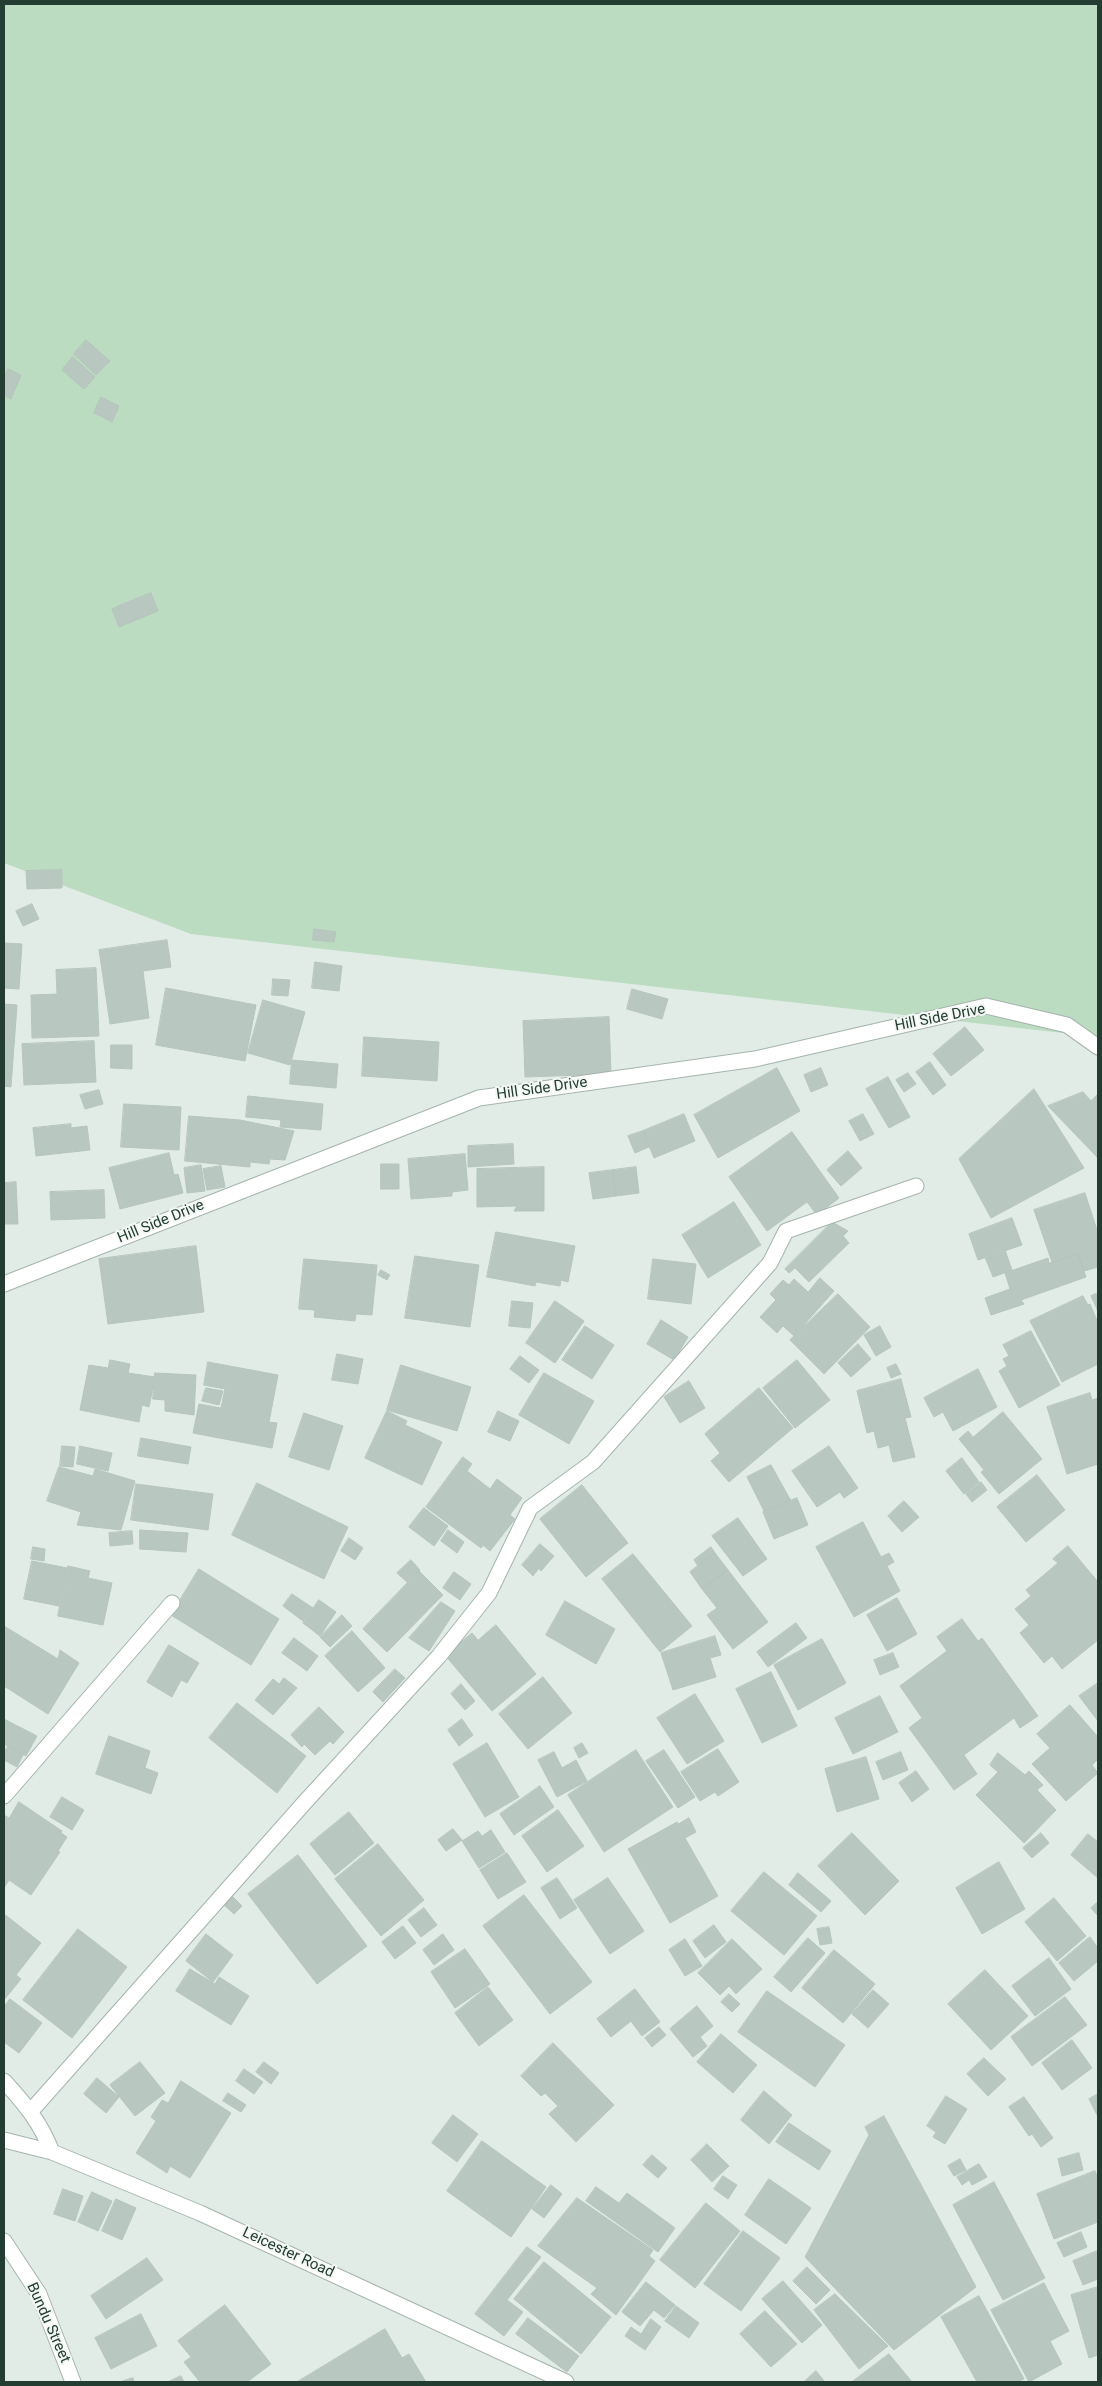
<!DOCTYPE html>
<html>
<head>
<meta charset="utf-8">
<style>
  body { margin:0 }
  #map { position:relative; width:1102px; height:2386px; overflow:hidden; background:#e2ece7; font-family:Roboto,sans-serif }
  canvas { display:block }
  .frame { position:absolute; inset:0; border:5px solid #233d33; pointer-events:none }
</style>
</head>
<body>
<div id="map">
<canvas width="1102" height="2386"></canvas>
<div class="frame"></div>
</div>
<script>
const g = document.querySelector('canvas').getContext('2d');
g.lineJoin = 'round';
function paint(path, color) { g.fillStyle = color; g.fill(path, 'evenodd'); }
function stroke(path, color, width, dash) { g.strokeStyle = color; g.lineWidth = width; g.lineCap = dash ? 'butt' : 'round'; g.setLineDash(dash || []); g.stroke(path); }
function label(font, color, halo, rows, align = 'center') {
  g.font = font + ' Roboto,sans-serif'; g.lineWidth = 4; g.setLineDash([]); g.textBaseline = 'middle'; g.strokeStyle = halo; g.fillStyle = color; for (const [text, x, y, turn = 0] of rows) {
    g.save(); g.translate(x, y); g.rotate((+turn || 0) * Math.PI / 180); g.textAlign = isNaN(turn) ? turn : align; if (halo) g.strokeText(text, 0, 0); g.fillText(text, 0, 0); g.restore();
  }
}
const green = new Path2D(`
  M4,4H1098V1037L191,934L4,863Z`);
const building = new Path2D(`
  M86,340L110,361L96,375L74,354Z
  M73,357L95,377L84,389L62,370Z
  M8,369L21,375L11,399L4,395V379Z
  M101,397L119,406L112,422L94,413Z
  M151,593L158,611L119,627L112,609Z
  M62,870V888L27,889L26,871Z
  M32,904L39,919L23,926L16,911Z
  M314,929L336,932L334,942L313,940Z
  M167,940L171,967L143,971L149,1018L110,1024L99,950Z
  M4,943L22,944L19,989L4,988Z
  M315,962L342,966L339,991L312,988Z
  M96,968L99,1036L32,1038L31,995L57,994L56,970Z
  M273,979L290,980L288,996L272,995Z
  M166,988L256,1005L245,1061L156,1045Z
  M632,989L668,999L662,1019L627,1009Z
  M263,1000L305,1012L290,1065L248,1053Z
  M4,1004L17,1005L11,1087L4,1086Z
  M609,1017L611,1074L525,1077L523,1021Z
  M965,1027L984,1050L951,1076L933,1054Z
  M364,1037L439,1042L437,1081L362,1076Z
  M94,1041L96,1082L24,1085L22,1044Z
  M111,1045H132V1069L111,1068Z
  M292,1060L338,1064L336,1088L290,1084Z
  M930,1062L946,1085L933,1095L916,1072Z
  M777,1068L800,1111L718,1158L694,1115Z
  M821,1068L828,1085L811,1092L804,1075Z
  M908,1073L916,1084L904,1092L896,1080Z
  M888,1077L910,1117L889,1128L866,1089Z
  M1034,1089L1084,1168L991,1218L959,1159Z
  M99,1090L103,1104L85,1109L80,1095Z
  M1083,1092L1091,1101L1098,1094V1158L1048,1106Z
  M248,1096L323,1104L321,1130L280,1127L281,1120L246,1117Z
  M124,1104L181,1107L179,1150L121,1147Z
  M684,1114L695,1141L654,1158L643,1131Z
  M863,1114L874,1134L860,1141L849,1121Z
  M189,1116L240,1120L294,1131L285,1160L270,1159L269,1164L250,1162V1167L185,1161Z
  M71,1124V1128L87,1126L90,1150L36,1156L33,1128Z
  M643,1131L649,1147L635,1153L628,1136Z
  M792,1132L839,1198L817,1215L807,1202L767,1231L729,1177Z
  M513,1144L514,1164L468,1167V1146Z
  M848,1151L862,1168L841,1186L827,1170Z
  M169,1153L174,1175L178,1174L183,1193L120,1209L109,1168Z
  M465,1154L468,1190L452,1192V1196L411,1199L408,1159Z
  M381,1164H399V1189H381Z
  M201,1165L205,1191L187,1193L184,1168Z
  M221,1166L225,1187L207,1190L203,1169Z
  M544,1167V1211H514L517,1206L477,1207V1169Z
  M636,1167L639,1193L616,1196L613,1170Z
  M613,1170L616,1196L593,1199L589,1173Z
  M16,1182L18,1224H4V1183Z
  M104,1190L105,1218L51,1220L50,1192Z
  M1085,1193L1098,1233V1267L1084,1271L1078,1254L1052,1262L1034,1210Z
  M734,1202L761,1245L708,1278L682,1235Z
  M1012,1218L1022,1245L978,1260L969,1234Z
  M832,1222L848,1231L843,1236L849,1243L809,1282L795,1268L789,1273L785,1269Z
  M496,1232L575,1246L568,1282L561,1280L560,1286L536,1282L535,1286L487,1277Z
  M196,1246L204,1312L108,1324L99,1259Z
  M1005,1250L1012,1270L993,1277L985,1257Z
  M1078,1254L1086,1277L1021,1300L1024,1304L991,1315L985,1298L1010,1289L1005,1273L1048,1258L1049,1263Z
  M415,1256L479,1265L470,1327L405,1318Z
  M304,1259L377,1265L372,1315L356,1314L355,1321L314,1317L315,1310L299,1309Z
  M653,1259L696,1264L691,1304L648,1299Z
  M381,1270L390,1275L387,1280L378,1275Z
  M820,1278L834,1291L794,1336L783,1326L777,1333L760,1317L776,1300L770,1294L783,1280L789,1285L794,1279L808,1292Z
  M1098,1293V1311L1091,1296Z
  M838,1294L870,1327L824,1374L790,1340Z
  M1083,1296L1088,1305L1090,1304L1098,1323V1364L1062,1382L1030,1321Z
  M512,1301L533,1303L530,1328L509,1326Z
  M555,1301L584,1321L555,1363L526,1343Z
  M661,1320L688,1337L674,1360L647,1344Z
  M585,1326L614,1345L592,1379L562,1360Z
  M880,1326L891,1347L876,1356L864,1335Z
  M1031,1331L1060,1385L1019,1408L999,1371L1007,1366L1003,1359L1009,1356L1003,1345Z
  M858,1344L871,1359L851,1377L838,1363Z
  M337,1354L363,1359L358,1384L332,1380Z
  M520,1356L539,1370L529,1383L510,1369Z
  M110,1360L130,1364L128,1373L155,1377L149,1407L142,1405L139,1422L80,1410L89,1365L108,1368Z
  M797,1360L830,1400L795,1428L763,1388Z
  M208,1362L278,1375L269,1422L277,1423L272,1448L193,1433L199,1404L221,1408L225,1389L204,1385Z
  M896,1364L901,1374L891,1378L887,1368Z
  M401,1365L471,1387L457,1431L387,1410Z
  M978,1369L997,1407L953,1431L943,1412L934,1417L924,1398Z
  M155,1373L196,1375L194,1415L165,1411V1400L153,1399Z
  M544,1373L594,1401L569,1444L519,1415Z
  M901,1379L911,1417L905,1418L915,1457L893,1462L889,1445L878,1448L874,1431L867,1433L857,1391Z
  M689,1381L705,1408L680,1423L664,1397Z
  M206,1388L223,1391L219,1405L202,1401Z
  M759,1388L793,1428L729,1482L711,1461L720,1453L705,1434Z
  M1090,1393L1092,1400L1098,1398V1464L1067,1474L1047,1407Z
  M387,1411L407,1421L405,1425L442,1442L422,1485L365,1458Z
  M498,1411L519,1421L510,1441L488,1432Z
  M1003,1412L1042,1459L999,1494L981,1472L984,1470L959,1439L968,1431L973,1437Z
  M304,1413L343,1426L329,1470L289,1457Z
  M141,1438L191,1447L188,1464L138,1456Z
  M62,1446L75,1447L73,1467L60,1466Z
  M80,1446L112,1453L108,1471L77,1464Z
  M829,1446L858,1488L844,1498L840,1492L817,1507L792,1471Z
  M463,1457L472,1464L467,1471L490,1489L497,1479L522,1498L510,1515L515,1519L490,1551L483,1545L481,1548L426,1507Z
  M962,1458L979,1482L964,1494L946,1471Z
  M771,1465L791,1501L764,1511L747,1477Z
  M59,1467L93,1476L95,1469L135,1481L121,1530L77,1525L81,1512L47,1501Z
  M1037,1475L1065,1510L1026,1542L997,1507Z
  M981,1482L987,1490L972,1502L966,1494Z
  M257,1483L348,1527L324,1579L232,1535Z
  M136,1484L213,1494L208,1530L131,1520Z
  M582,1485L628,1543L586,1577L540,1519Z
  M797,1498L808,1525L774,1539L763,1512Z
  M904,1501L919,1517L902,1532L888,1516Z
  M424,1508L448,1526L434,1546L409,1527Z
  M738,1518L767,1559L743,1576L712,1536Z
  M863,1522L881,1557L889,1553L894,1562L887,1566L900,1591L854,1617L816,1547Z
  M140,1530L188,1533L186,1552L140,1549Z
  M448,1530L464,1542L457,1553L441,1541Z
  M132,1531L133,1544L110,1546L109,1533Z
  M349,1538L363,1548L355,1560L341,1551Z
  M540,1544L554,1556L541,1571L539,1568L533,1576L522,1565Z
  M1068,1546L1098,1582V1640L1062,1669L1052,1656L1044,1663L1020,1633L1029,1625L1015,1609L1031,1596L1026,1590L1058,1563L1053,1559Z
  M33,1547L45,1549L44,1561L31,1559Z
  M711,1547L715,1553L698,1566L694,1560Z
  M715,1553L728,1570L702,1589L690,1572Z
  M633,1554L692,1626L660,1652L602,1579Z
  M411,1560L420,1570L407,1582L397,1573Z
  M32,1561L67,1568L59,1606L24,1599Z
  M68,1566L90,1571L88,1578L112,1583L103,1625L58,1616Z
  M199,1569L279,1619L251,1665L171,1615Z
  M728,1570L768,1622L733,1649L707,1615L717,1608L702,1589Z
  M419,1571L443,1595L387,1652L363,1629Z
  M454,1572L471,1584L460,1600L443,1588Z
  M292,1594L313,1608L303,1621L283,1606Z
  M897,1598L917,1634L887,1651L867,1615Z
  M319,1600L336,1612L320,1636L303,1623Z
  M565,1601L615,1629L596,1664L546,1635Z
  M441,1602L455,1611L429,1651L409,1638Z
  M342,1615L352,1626L330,1647L320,1637Z
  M962,1619L978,1641L982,1638L1038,1716L1020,1728L1014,1718L964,1755L977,1774L954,1790L909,1728L922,1718L900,1686L947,1651L937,1637Z
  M796,1623L807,1638L768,1667L757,1652Z
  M496,1625L536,1674L492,1711L445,1655L472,1633L478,1640Z
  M4,1626L58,1659L60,1650L79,1663L48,1714L4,1686Z
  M352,1631L385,1668L358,1692L325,1656Z
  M715,1636L721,1655L710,1658L716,1677L673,1690L661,1653Z
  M294,1638L318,1656L307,1671L282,1653Z
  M822,1639L846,1683L798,1710L774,1665Z
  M169,1645L199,1663L187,1683L181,1680L172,1697L147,1682Z
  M893,1653L899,1667L880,1675L874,1660Z
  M395,1669L405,1678L383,1702L373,1692Z
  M771,1672L797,1726L762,1743L736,1689Z
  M543,1677L572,1713L528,1749L499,1714Z
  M284,1678L297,1688L273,1715L255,1700L273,1679L279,1684Z
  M1098,1683V1721L1079,1696Z
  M461,1684L475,1701L465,1710L451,1694Z
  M695,1694L724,1741L687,1764L657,1718Z
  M880,1696L898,1732L853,1754L835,1718Z
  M237,1703L306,1756L277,1793L209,1738Z
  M1070,1705L1098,1737V1759L1092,1765L1098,1773L1066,1801L1032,1764L1050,1748L1037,1734Z
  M319,1707L344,1732L333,1744L330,1741L315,1755L304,1744L302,1747L291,1735Z
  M4,1719L37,1736L26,1756L4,1744Z
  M462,1719L473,1735L459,1746L448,1730Z
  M109,1736L150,1751L145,1768L158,1773L151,1794L96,1774Z
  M487,1743L519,1797L485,1817L453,1764Z
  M582,1743L588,1753L579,1758L574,1748Z
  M8,1746L23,1755L17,1767L4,1760V1753Z
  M718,1749L739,1782L718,1796L715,1792L700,1801L681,1772Z
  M636,1750L673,1807L604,1852L568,1795Z
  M664,1750L695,1797L678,1808L646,1761Z
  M554,1752L562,1768L576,1760L587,1781L557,1797L538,1760Z
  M901,1752L908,1770L883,1780L876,1762Z
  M998,1753L1025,1775L1029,1771L1043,1785L1037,1790L1056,1810L1024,1843L976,1795L998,1772L990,1765Z
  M866,1757L879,1799L837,1812L825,1769Z
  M916,1771L929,1789L912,1802L899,1783Z
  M540,1786L554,1807L514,1835L500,1814Z
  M62,1797L84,1810L72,1830L50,1817Z
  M19,1802L62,1831L61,1833L67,1837L58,1851L60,1852L31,1895L9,1880L4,1888V1815L9,1818Z
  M558,1810L584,1846L547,1872L522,1836Z
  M349,1812L374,1843L335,1875L310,1844Z
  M689,1818L696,1832L685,1838L718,1896L670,1923L628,1849L677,1822L678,1824Z
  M453,1829L462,1840L446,1851L438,1840Z
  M491,1830L505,1852L479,1868L462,1841L478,1831L482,1836Z
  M852,1833L899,1881L865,1915L818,1866Z
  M1041,1833L1049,1843L1032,1858L1023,1848Z
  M1088,1834L1098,1842V1878L1071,1855Z
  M378,1844L424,1900L381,1936L335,1879Z
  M507,1853L526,1882L498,1899L480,1870Z
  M298,1855L367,1946L317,1984L248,1894Z
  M999,1862L1025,1909L982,1934L956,1888Z
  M764,1872L817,1916L784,1955L731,1911Z
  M798,1873L831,1901L821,1912L789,1885Z
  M557,1878L577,1908L560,1919L541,1888Z
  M608,1878L644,1931L610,1954L574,1900Z
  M231,1895L242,1906L234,1914L223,1904Z
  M524,1895L592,1982L550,2014L483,1926Z
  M1054,1898L1086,1936L1057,1961L1025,1922Z
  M1098,1902V1916L1091,1908Z
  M424,1908L437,1925L421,1937L408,1920Z
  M4,1914L41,1943L16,1975L21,1979L4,2000Z
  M714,1925L726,1942L705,1958L693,1941Z
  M403,1926L416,1943L395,1959L382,1942Z
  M829,1927L832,1943L820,1945L817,1929Z
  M78,1929L127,1967L72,2038L23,2000Z
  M206,1934L233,1955L213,1982L186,1961Z
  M443,1934L454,1950L434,1965L423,1950Z
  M1090,1937L1098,1948V1961L1074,1981L1059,1963Z
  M808,1938L825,1953L791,1992L774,1977Z
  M685,1939L702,1966L685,1976L669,1950Z
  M732,1939L762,1969L736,1994L729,1986L720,1995L698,1973Z
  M465,1949L490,1984L455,2008L431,1972Z
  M834,1950L875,1984L843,2023L802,1988Z
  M1049,1958L1071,1989L1035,2016L1012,1986Z
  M190,1969L215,1984L219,1977L249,1996L231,2025L176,1991Z
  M985,1970L1028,2016L991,2050L948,2004Z
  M488,1987L513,2020L479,2046L455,2013Z
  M635,1989L660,2022L642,2036L631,2021L611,2037L597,2019Z
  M873,1990L889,2004L868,2028L852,2014Z
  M767,1991L845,2045L815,2087L738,2032Z
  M729,1994L740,2004L732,2012L721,2002Z
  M1065,1997L1087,2025L1032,2066L1011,2037Z
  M10,1999L42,2023L19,2053L4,2042V2007Z
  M697,2006L713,2026L700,2037L707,2046L693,2057L670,2029Z
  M659,2027L666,2035L652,2047L645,2038Z
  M721,2034L757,2065L733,2093L697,2062Z
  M1072,2040L1092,2068L1062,2090L1042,2063Z
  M553,2043L614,2105L576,2142L549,2114L558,2106L545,2093L541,2096L521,2076Z
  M984,2058L1006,2079L988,2096L967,2074Z
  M140,2062L165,2093L135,2116L110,2085Z
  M264,2062L279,2073L271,2084L256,2072Z
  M244,2069L263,2082L254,2094L236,2081Z
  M97,2078L119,2097L106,2113L84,2094Z
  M181,2081L231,2113L190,2178L170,2166L167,2173L136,2153L156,2121L151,2117L162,2100L168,2103Z
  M764,2091L792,2115L769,2144L741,2120Z
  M228,2093L246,2105L241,2112L223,2101Z
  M1098,2094V2117L1089,2099Z
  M946,2096L967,2109L945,2144L933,2137L936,2132L927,2126Z
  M1024,2097L1053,2138L1041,2147L1032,2134L1029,2136L1009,2107Z
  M453,2115L478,2134L457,2162L432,2143Z
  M884,2116L976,2287L894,2350L805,2257L869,2135L865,2127Z
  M789,2123L831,2151L819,2170L776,2142Z
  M482,2141L546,2187L511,2237L447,2191Z
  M707,2144L729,2166L712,2182L691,2160Z
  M1079,2153L1083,2170L1062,2176L1058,2159Z
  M652,2155L667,2168L658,2178L643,2165Z
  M960,2159L966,2170L954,2176L948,2166Z
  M979,2164L987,2177L972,2185L969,2180L962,2185L957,2177Z
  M1095,2171L1098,2178V2222L1054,2239L1037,2194Z
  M723,2176L737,2185L728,2199L714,2189Z
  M769,2179L811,2208L786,2244L745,2215Z
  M994,2182L1045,2278L1003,2300L953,2205Z
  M551,2185L562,2194L544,2218L532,2209Z
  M596,2187L619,2203L627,2193L675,2228L658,2252L586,2201Z
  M63,2189L83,2196L75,2221L54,2214Z
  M92,2192L112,2201L98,2231L78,2222Z
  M577,2198L653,2250L649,2256L655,2261L616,2315L591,2294L597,2288L538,2246Z
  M116,2199L136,2208L122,2240L102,2231Z
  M706,2203L740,2231L695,2288L660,2260Z
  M743,2231L780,2258L741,2311L704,2284Z
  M1081,2232L1087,2247L1064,2257L1057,2243Z
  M527,2247L541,2257L507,2300L523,2312L504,2336L475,2314Z
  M1097,2251L1098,2279L1083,2285L1073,2261Z
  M147,2258L163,2280L106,2319L91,2296Z
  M544,2262L611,2317L581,2354L514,2299Z
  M807,2267L830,2290L816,2304L793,2281Z
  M783,2281L822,2325L802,2343L762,2299Z
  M646,2282L675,2305L664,2318L654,2310L640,2326L622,2312Z
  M1044,2283L1069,2331L1050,2341L1062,2364L1029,2382L991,2310Z
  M1098,2287V2355L1089,2358L1071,2295Z
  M835,2294L888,2346L859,2369L814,2310Z
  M979,2296L1024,2379L1017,2382H977L941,2317Z
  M225,2305L271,2364L247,2382H200L184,2362L191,2357L178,2341Z
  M676,2306L699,2323L689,2338L665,2321Z
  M765,2311L797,2344L771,2367L740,2334Z
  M141,2314L157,2346L111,2369L95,2338Z
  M528,2318L579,2356L567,2372L516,2334Z
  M651,2319L661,2327L645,2350L625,2336L631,2327L641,2334Z
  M385,2329L402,2358L409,2354L426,2382H297Z
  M889,2354L912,2382H852Z
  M816,2371L825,2382H804Z
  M181,2376L184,2382H168Z
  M133,2378L134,2382H120Z`);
const street = new Path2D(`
  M4,1284L479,1098L755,1059L986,1006L1067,1025L1098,1047
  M4,1796L172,1603
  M4,2081C26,2105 40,2122 52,2152
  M31,2111L305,1802L439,1656L489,1593L530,1508L593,1462L770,1263L786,1231L916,1186
  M4,2140L52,2152L200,2213L566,2382
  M4,2241L39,2294L73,2382`);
const streetNames = [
  ["Hill Side Drive",940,1018,-11],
  ["Hill Side Drive",542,1089,-8],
  ["Hill Side Drive",161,1222,-22],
  ["Leicester Road",288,2253,25],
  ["Bundu Street",48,2323,66]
];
paint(green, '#bcdcc1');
paint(building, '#b8c7bf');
stroke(building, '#b5c5bd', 1);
stroke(street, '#a5b4ad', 17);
stroke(street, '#fff', 15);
label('15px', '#233d33', '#f3f8f5', streetNames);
</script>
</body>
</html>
